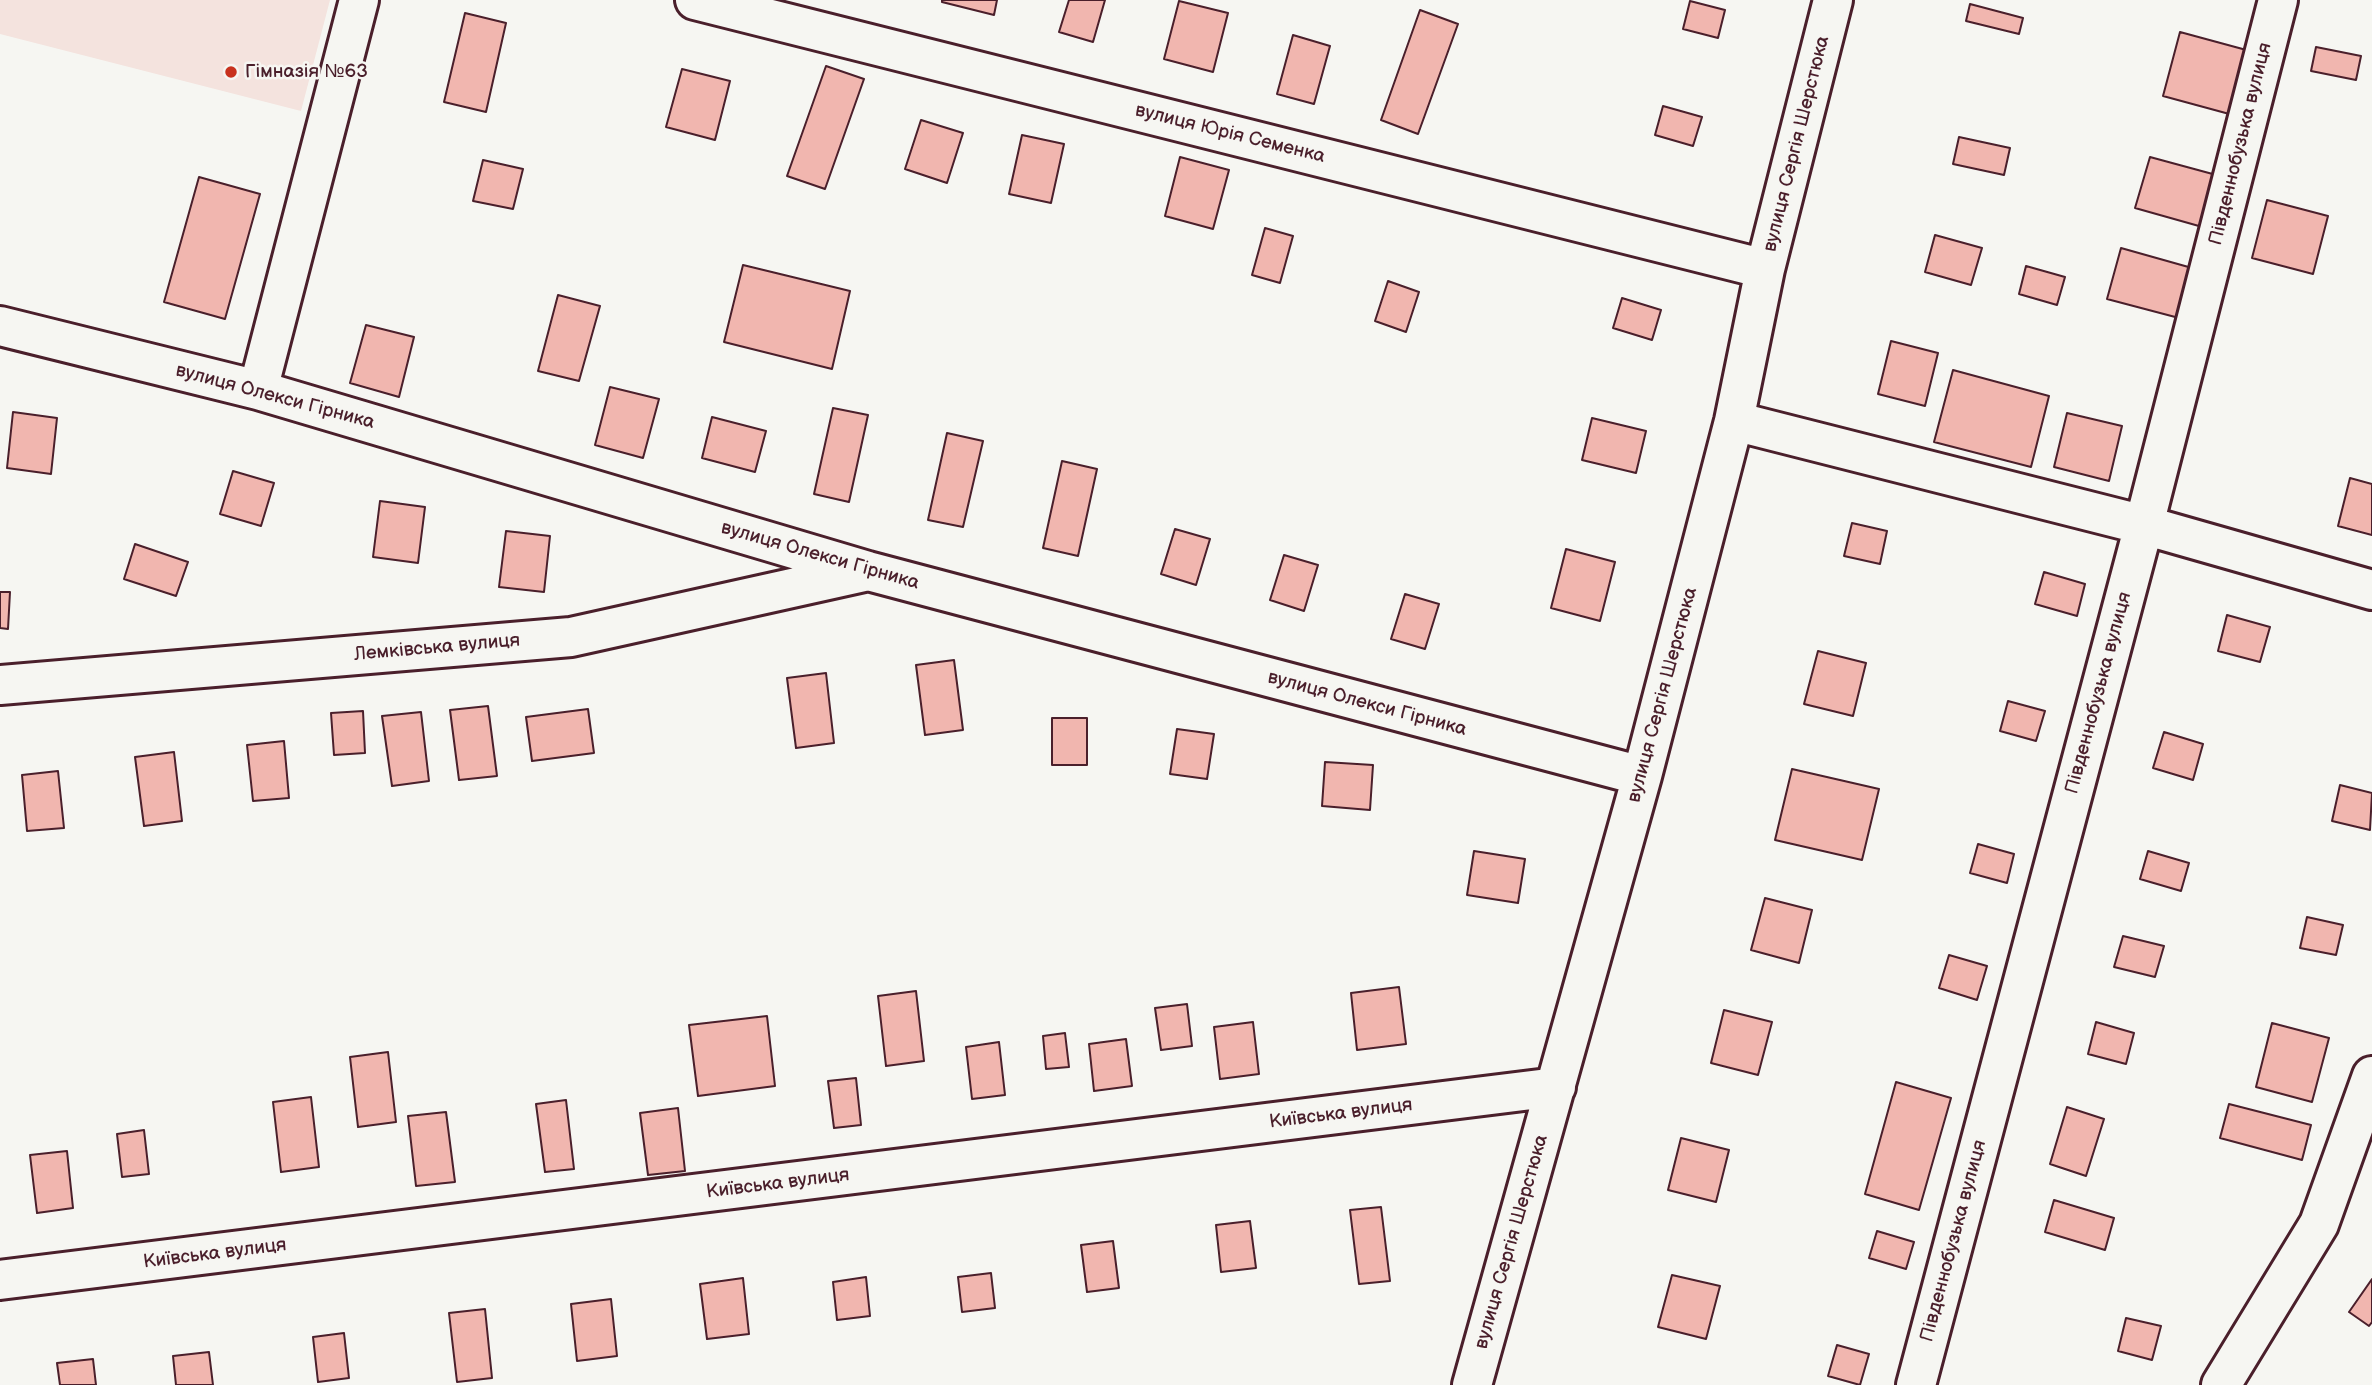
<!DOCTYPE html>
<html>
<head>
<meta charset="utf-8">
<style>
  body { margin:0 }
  canvas { display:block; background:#f6f6f2 }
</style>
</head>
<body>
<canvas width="2372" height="1385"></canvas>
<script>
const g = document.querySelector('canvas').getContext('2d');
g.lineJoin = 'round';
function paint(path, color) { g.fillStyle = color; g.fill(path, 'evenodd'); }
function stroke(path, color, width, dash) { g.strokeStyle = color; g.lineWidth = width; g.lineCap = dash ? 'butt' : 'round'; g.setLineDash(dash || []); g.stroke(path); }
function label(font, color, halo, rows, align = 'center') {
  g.font = font + ' "Balsamiq Sans",sans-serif'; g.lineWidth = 5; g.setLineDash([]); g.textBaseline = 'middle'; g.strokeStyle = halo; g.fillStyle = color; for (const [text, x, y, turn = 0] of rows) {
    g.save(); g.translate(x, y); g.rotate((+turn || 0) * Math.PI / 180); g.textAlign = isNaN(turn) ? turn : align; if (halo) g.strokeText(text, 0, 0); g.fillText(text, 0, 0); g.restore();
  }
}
const built = new Path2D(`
  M0,0H330L301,111L0,34Z`);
const building = new Path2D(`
  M942,0H997L994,15L942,2Z
  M1069,0H1105L1093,42L1059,32Z
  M1179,1L1228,13L1213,72L1164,59Z
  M1690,1L1725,10L1718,38L1683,29Z
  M1970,4L2023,18L2019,34L1966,21Z
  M1420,10L1458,24L1418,134L1381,120Z
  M465,13L506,23L486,112L444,102Z
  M2180,32L2250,51L2233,115L2163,96Z
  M1293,35L1330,46L1314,104L1277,94Z
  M2316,47L2361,56L2356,80L2311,71Z
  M826,66L864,79L825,189L787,176Z
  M682,69L730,81L715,140L666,127Z
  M1663,106L1702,117L1693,146L1655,135Z
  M921,120L963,133L947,183L905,169Z
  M1022,135L1064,144L1051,203L1009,194Z
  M1959,137L2010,148L2004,175L1953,164Z
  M1180,157L1229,170L1213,229L1165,216Z
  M2150,157L2220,176L2206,228L2135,208Z
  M483,160L523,169L513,209L473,201Z
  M199,177L260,194L225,319L164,302Z
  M2267,200L2328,216L2313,274L2252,258Z
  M1265,228L1293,236L1280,283L1252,275Z
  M1935,235L1982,248L1971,285L1925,272Z
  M2121,248L2192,268L2179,318L2107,299Z
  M743,265L850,291L832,369L724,342Z
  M2026,266L2065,277L2057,305L2019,294Z
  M1388,281L1419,292L1406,332L1375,321Z
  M558,295L600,306L579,381L538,371Z
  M1622,298L1661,310L1652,340L1613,328Z
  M366,325L414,337L399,397L350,383Z
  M1891,341L1938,353L1925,406L1878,394Z
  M1953,370L2049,396L2031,467L1934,442Z
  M610,387L659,399L643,458L595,445Z
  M833,408L868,415L849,502L814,494Z
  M13,412L57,418L51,474L7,468Z
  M2067,413L2122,426L2109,481L2054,467Z
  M712,417L766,431L755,472L702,458Z
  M1592,418L1646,431L1636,473L1582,460Z
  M947,433L983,441L963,527L928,520Z
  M1062,461L1097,469L1078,556L1043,548Z
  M233,471L274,483L261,526L220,514Z
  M2350,478L2372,484V535L2338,526Z
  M380,501L425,507L418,563L373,557Z
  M1852,523L1887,531L1880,564L1844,556Z
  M1175,529L1210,539L1196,585L1161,574Z
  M506,531L550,536L544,592L499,587Z
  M135,544L188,562L176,596L124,579Z
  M1566,549L1615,562L1600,621L1551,608Z
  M1284,555L1318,565L1304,611L1270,600Z
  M2044,572L2085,584L2077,616L2035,604Z
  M0,592H10L8,629L0,628Z
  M1405,594L1439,604L1425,649L1391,639Z
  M2227,615L2270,627L2260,662L2218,651Z
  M1818,651L1866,663L1853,716L1804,704Z
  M954,660L963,730L925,735L916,665Z
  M826,673L834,743L796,748L787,678Z
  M2008,701L2045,711L2036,741L2000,731Z
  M488,706L497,776L459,780L450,710Z
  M588,709L594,753L532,761L526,717Z
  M363,711L365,753L334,755L331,713Z
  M421,712L429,781L392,786L382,716Z
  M1052,718H1087V765H1052Z
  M1177,729L1214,734L1207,779L1170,774Z
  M2164,732L2203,744L2193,780L2153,768Z
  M284,741L289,798L253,801L247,745Z
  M174,752L182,821L144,826L135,757Z
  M1325,762L1373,765L1370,810L1322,806Z
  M1792,769L1879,789L1862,860L1775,840Z
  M58,771L64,828L27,831L22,775Z
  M2340,785L2372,793L2370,830L2332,821Z
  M1978,844L2014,854L2007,883L1970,873Z
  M1474,851L1525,859L1518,903L1467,895Z
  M2148,851L2189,863L2181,891L2140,879Z
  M1765,898L1812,910L1799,963L1751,950Z
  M2307,917L2343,925L2336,955L2300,948Z
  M2123,936L2164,946L2155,977L2114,967Z
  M1949,955L1987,966L1977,1000L1939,988Z
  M1399,987L1406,1044L1357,1050L1351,993Z
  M916,991L924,1061L886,1066L878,996Z
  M1187,1004L1192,1046L1161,1050L1155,1008Z
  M1724,1010L1772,1022L1758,1075L1711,1063Z
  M767,1016L775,1086L698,1096L689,1025Z
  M1253,1022L1259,1074L1220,1079L1214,1027Z
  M2096,1022L2134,1033L2126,1064L2088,1054Z
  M2272,1023L2329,1038L2312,1102L2256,1087Z
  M1065,1033L1069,1067L1046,1069L1043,1036Z
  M1126,1039L1132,1086L1094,1091L1089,1044Z
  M999,1042L1005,1095L972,1099L966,1047Z
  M388,1052L396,1122L358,1127L350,1057Z
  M856,1078L861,1125L834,1128L828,1081Z
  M1896,1082L1951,1098L1919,1210L1865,1194Z
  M311,1097L319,1167L281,1172L273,1102Z
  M566,1100L574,1169L545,1172L536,1104Z
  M2229,1104L2311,1125L2302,1160L2220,1138Z
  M2067,1107L2104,1119L2086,1176L2050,1164Z
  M678,1108L685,1171L648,1175L640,1113Z
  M446,1112L455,1182L416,1186L408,1116Z
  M144,1130L149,1174L122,1177L117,1134Z
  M1681,1138L1729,1150L1716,1202L1668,1190Z
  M67,1151L73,1208L37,1213L30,1155Z
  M2054,1200L2114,1218L2105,1250L2045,1232Z
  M1381,1207L1390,1281L1359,1284L1350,1210Z
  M1250,1221L1256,1268L1221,1272L1216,1225Z
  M1877,1231L1914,1242L1906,1269L1869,1258Z
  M1113,1241L1119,1288L1087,1292L1081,1245Z
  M991,1273L995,1308L962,1312L958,1277Z
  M1672,1275L1720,1286L1706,1339L1658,1327Z
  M866,1277L870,1316L837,1320L833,1282Z
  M743,1278L749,1334L707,1339L700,1284Z
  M2372,1279V1322L2369,1326L2349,1312Z
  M611,1299L617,1356L577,1361L571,1304Z
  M485,1309L492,1378L457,1382L449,1313Z
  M2126,1318L2161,1326L2152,1360L2118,1351Z
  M344,1333L349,1378L318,1382L313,1337Z
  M1837,1345L1869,1354L1860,1385L1828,1376Z
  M209,1352L213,1385H176L173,1356Z
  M93,1359L96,1385H60L57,1363Z`);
const minor = new Path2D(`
  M695,0L1765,269
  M0,326L258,390L868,571L1642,776
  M258,390L359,0
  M1734,421L2144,525L2372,590
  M0,685L571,637L864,572
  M0,1280L1556,1087
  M1472,1385L1642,776L1734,421L1765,269L1833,0
  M1916,1385L2144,525L2278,0
  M2221,1385L2319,1224L2372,1076`);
const markers = [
  [231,72,7,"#c8321e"]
];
const poiNames = [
  ["Гімназія №63",245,72]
];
const streetNames = [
  ["вулиця Юрія Семенка",1230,134,14],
  ["вулиця Сергія Шерстюка",1797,144,-76],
  ["Південнобузька вулиця",2241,144,-76],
  ["вулиця Олекси Гірника",275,397,15],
  ["вулиця Олекси Гірника",820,556,16],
  ["Лемківська вулиця",437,648,-5],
  ["Південнобузька вулиця",2099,693,-75],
  ["вулиця Сергія Шерстюка",1663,695,-75],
  ["вулиця Олекси Гірника",1367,704,15],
  ["Київська вулиця",1341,1114,-7],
  ["Київська вулиця",778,1184,-7],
  ["Південнобузька вулиця",1954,1241,-75],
  ["вулиця Сергія Шерстюка",1512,1242,-74],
  ["Київська вулиця",215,1254,-7]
];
paint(built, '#f4e3de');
paint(building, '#f1b6af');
stroke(building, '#4a1f2b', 2);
stroke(minor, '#4a1f2b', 44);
stroke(minor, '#f6f6f2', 38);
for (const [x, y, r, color] of markers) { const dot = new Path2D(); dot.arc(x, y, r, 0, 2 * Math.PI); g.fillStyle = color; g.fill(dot); stroke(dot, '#f6f6f2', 2.5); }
label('19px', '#4a1f2b', '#f6f6f2', poiNames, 'left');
label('19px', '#4a1f2b', '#f6f6f2', streetNames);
</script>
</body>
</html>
